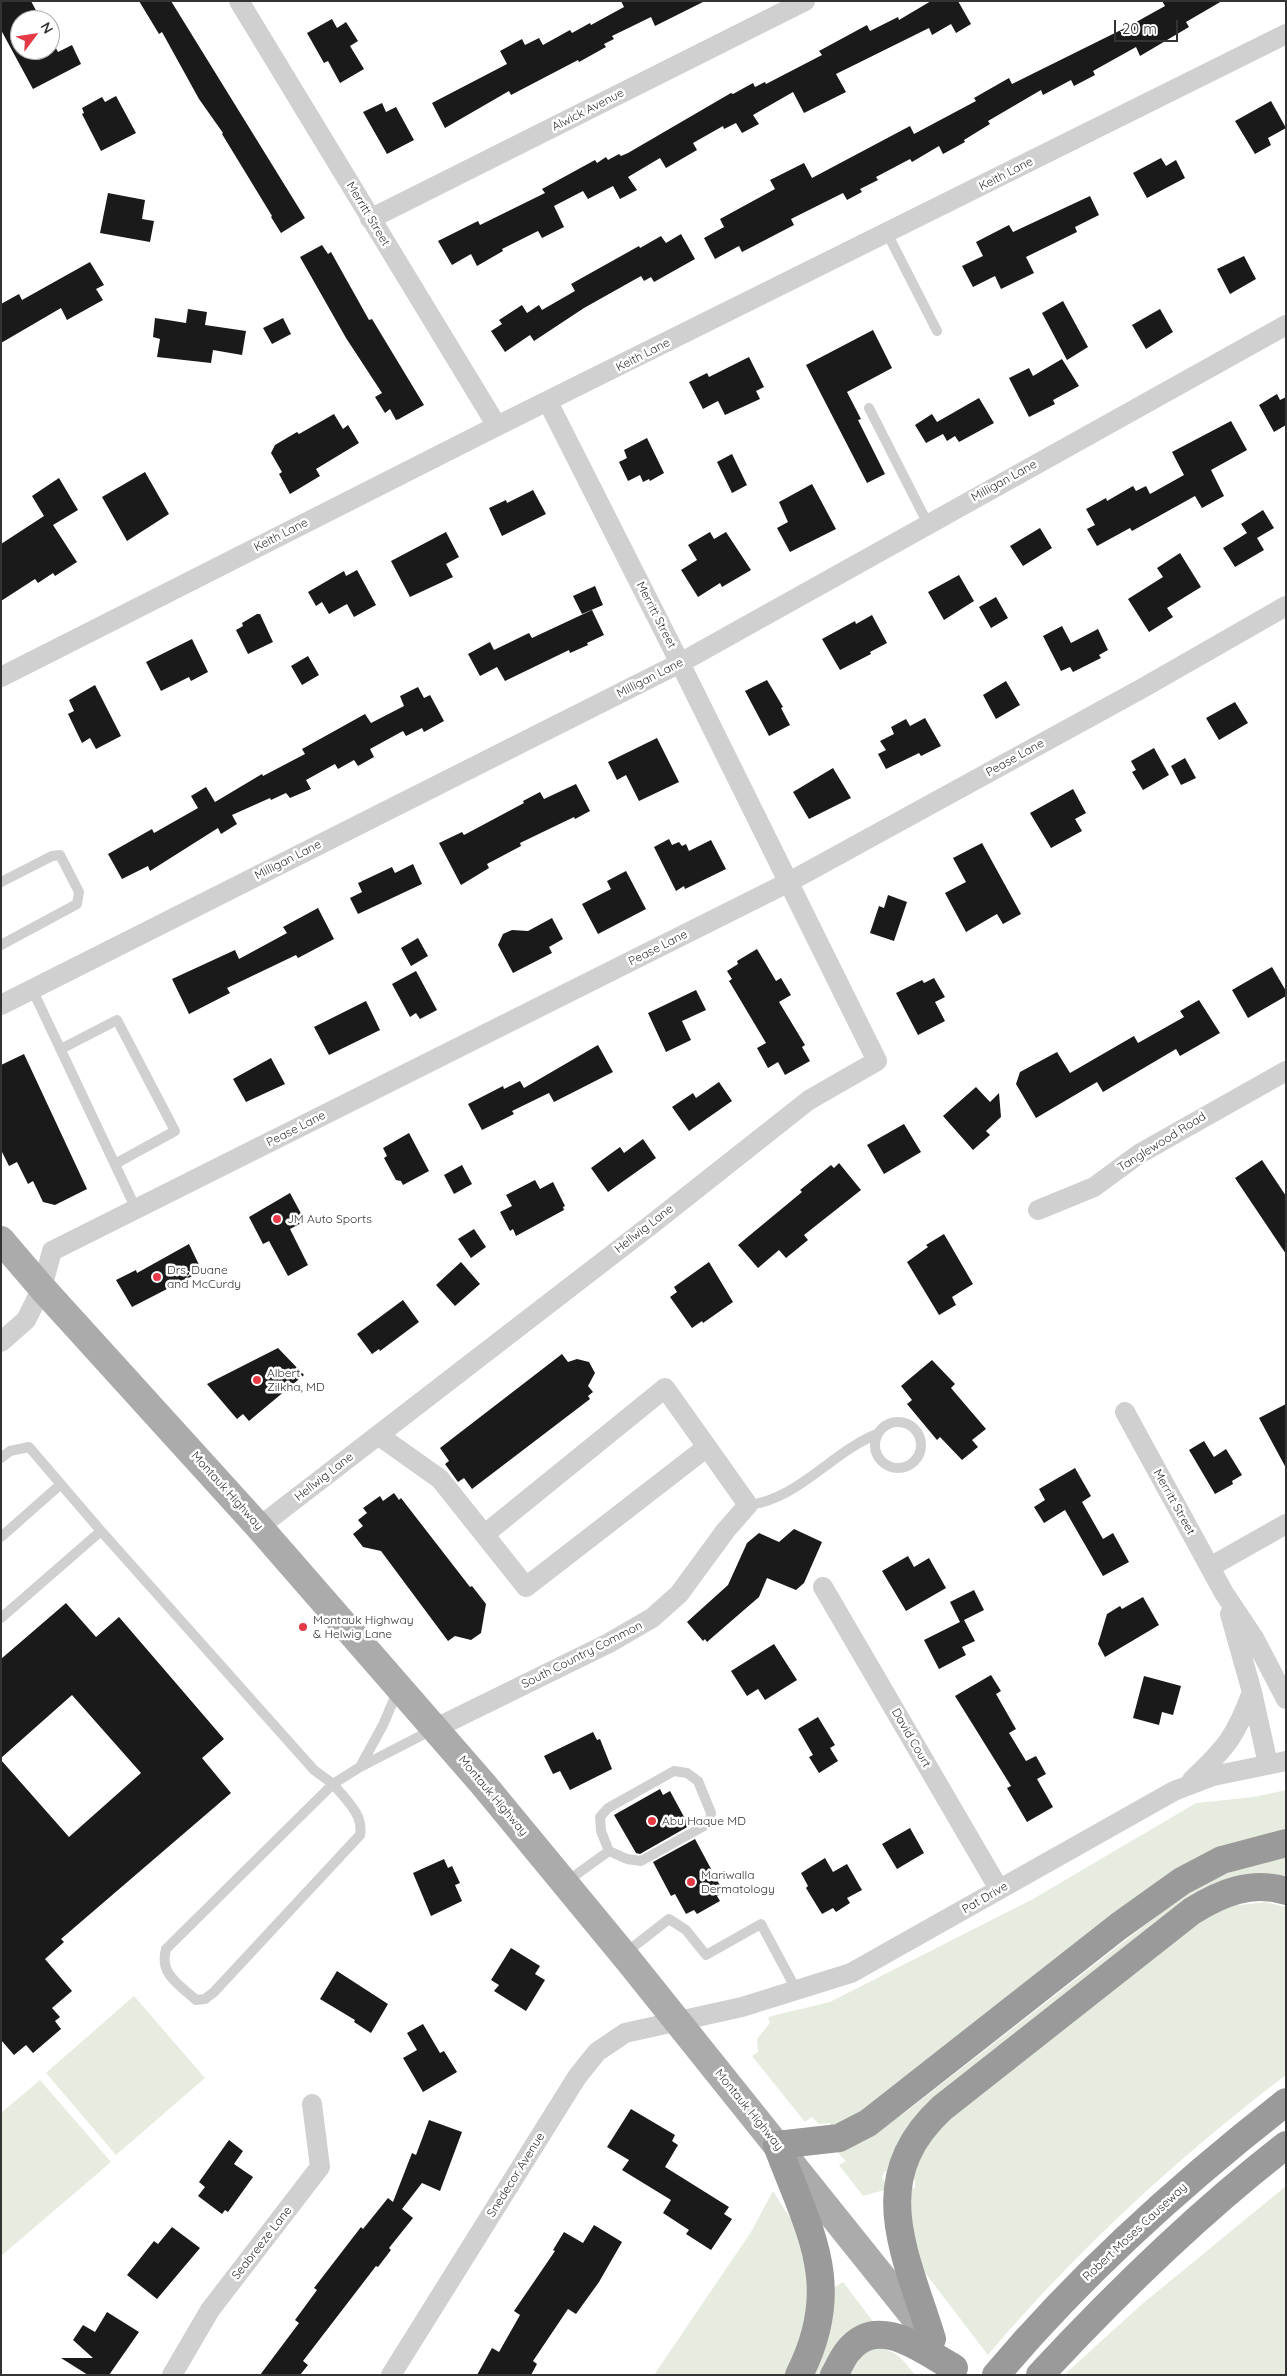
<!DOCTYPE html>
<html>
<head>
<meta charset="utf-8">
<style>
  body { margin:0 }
  #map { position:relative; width:1287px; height:2376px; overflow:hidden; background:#fff; font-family:Quicksand,sans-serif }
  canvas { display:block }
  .frame { position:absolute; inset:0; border:2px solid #333; pointer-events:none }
  .north { position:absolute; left:10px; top:10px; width:50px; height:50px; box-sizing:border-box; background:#fff; border:1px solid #adadad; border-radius:50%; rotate:59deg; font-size:14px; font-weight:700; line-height:20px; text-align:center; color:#333 }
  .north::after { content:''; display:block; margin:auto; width:18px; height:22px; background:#e63946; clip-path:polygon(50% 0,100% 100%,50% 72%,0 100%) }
  .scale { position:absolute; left:1114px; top:20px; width:64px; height:22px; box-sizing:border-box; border:2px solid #333; border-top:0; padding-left:6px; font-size:15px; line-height:18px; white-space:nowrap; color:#333; -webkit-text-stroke:4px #fff; paint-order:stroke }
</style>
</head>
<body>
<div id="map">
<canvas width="1287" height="2376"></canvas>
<div class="frame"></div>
<div class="north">N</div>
<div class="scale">20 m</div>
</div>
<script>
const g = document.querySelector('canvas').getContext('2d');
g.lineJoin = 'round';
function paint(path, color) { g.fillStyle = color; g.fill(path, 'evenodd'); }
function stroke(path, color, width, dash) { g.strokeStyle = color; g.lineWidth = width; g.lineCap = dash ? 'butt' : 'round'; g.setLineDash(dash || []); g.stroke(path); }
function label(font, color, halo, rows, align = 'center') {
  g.font = font + ' Quicksand,sans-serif'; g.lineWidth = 5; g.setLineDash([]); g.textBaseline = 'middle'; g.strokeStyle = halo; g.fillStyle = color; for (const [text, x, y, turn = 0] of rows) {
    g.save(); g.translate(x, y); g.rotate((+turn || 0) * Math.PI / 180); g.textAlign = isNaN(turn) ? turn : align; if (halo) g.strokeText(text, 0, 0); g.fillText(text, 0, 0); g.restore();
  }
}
const green = new Path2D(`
  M1286,1790V1836L1245,1845L866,2112L832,2129L830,2123L819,2124L812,2117L805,2122L752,2056L758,2052L757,2039L770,2023L768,2017L830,2002L1033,1899L1196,1803L1254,1797Z
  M1286,1857V1886L1222,1885L890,2170L884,2172L882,2178L885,2182L884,2190L863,2196L839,2165L846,2161L837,2152L862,2142L907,2111L1189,1891L1233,1871Z
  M1265,1902L1286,1907V2075C1178,2157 1076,2251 988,2355L926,2274L912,2248L906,2187L915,2188V2181L908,2174L924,2142L945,2120L1189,1928L1223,1907Z
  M134,1996L205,2078L116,2155L46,2073Z
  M40,2080L111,2162L1,2256V2113Z
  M1286,2186V2375H1064L1141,2305Z
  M773,2191L794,2224L812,2293L792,2370L788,2375H654L751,2232Z
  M843,2282L872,2320V2328L823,2375H809L830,2290Z
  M873,2347C896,2350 901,2357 915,2375H845L857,2355Z`);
const building = new Path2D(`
  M1,1H31L41,20H20V50H50V37L58,52L72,45L81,64L33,89L1,30Z
  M139,1H171L305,218L281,233L271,217L272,216L222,134L223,133L199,99L162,32L159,34Z
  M621,1H705L655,26L651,17L612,36L614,39L604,44L606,47L579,62L578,60L511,95L509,91L445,128L432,103L507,64L500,51L522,39L525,45L539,38L543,45L570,30L572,33L590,23L591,25L624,7Z
  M931,1H958L971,24L956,33L951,24L932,35L929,28L836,74L846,92L804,113L793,92L753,115L759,124L742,133L736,123L724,129L723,126L693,143L697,150L666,168L660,158L628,177L637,190L620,199L613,186L588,199L583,191L554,206L564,227L542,238L538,231L502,249L503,251L477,266L471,254L452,265L438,241L478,221L480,225L545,193L542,189L595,160L597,163L606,157L608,160L619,154L621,156L628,153L731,93L733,94L753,83L755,87L765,82L766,84L822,55L819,51L867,25L870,31L898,17L899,20Z
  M1162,1H1222L1186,22L1189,27L1140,56L1136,47L1093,71L1095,75L1074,86L1071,80L1043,95L1041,90L988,121L990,124L964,140L965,142L943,154L939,146L912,162L910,159L876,177L878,180L860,189L862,192L847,200L843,193L791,219L794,225L742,252L739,246L715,259L704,238L724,227L720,219L775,189L770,180L804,163L812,178L910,126L914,134L976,101L974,98L1009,78L1012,84L1129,26L1165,6Z
  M332,19L337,28L346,22L358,41L350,46L364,69L340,83L328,61L324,63L307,33Z
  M116,96L136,133L101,151L82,114L84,113L82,108L102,97L105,102Z
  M1271,101L1286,128L1268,138L1271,145L1255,154L1235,121Z
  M382,103L386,112L396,107L414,140L387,154L363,112Z
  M1161,158L1166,166L1176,160L1185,178L1147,198L1133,173Z
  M108,193L145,200L142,219L154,221L150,242L100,233Z
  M1090,196L1099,215L1075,227L1077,232L1026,257L1034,273L1001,289L995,276L973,287L962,266L983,256L976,242L1009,225L1013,232Z
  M681,234L695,259L654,282L651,277L644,281L641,276L584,308L534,341L530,335L505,352L491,331L502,324L499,320L522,305L527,313L539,305L542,310L575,291L571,284L639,246L640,248L661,236L666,243Z
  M322,245L328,254L331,252L369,320L372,319L424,405L399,419L396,420L390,409L385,413L375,397L382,393L346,338L300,257Z
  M1244,256L1256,279L1230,294L1217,269Z
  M90,262L104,285L96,289L103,300L67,320L61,308L1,343V304L19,294L22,300Z
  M1063,301L1088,347L1067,360L1042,313Z
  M188,309L207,312L205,325L246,331L242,355L213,350L211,363L157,357L160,339L153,337L155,318L186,323Z
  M1160,309L1173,332L1146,349L1132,325Z
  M283,318L291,334L272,344L263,328Z
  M873,330L892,368L847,392L861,419L858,420L885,474L867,483L806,365Z
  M749,357L764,387L756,391L760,399L725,415L718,401L703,409L689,382L707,373L709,377Z
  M1062,359L1079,386L1053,400L1055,404L1029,417L1009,378L1029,368L1033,376Z
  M1277,394L1280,400L1286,397V425L1274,432L1259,405Z
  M979,398L994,423L959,442L955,436L947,441L943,434L926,443L915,425L932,414L937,422Z
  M334,414L343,429L348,425L359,443L316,469L320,476L290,494L279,474L282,472L271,453L275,445L297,432L299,434Z
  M1231,421L1247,450L1211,470L1224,496L1202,508L1195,496L1132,531L1130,528L1097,546L1087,529L1095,525L1086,509L1106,498L1107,501L1133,486L1136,491L1146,486L1150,494L1184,475L1172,452Z
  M647,438L664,473L650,481L649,479L643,482L640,475L628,481L619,462L627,458L624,450Z
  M732,454L747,485L732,493L717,462Z
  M145,472L169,514L127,541L102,497Z
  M59,478L78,510L53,525L77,562L55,576L53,573L38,583L35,579L1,601V544L44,516L32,496Z
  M812,484L836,529L790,552L777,528L788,522L779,502Z
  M533,490L546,514L502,536L489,508L506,500L507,503Z
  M1263,510L1274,528L1257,538L1264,550L1235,567L1223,548L1247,533L1241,524Z
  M1040,528L1052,548L1023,566L1010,546Z
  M446,532L459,557L446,564L453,577L410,597L391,561Z
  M710,532L714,539L726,532L751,570L722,587L720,583L698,597L681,570L697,560L688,545Z
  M1180,553L1201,587L1167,608L1173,617L1149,632L1128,599L1163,577L1157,568Z
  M357,570L376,605L354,617L347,604L329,614L322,602L316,606L308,592L344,571L346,576Z
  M959,575L974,601L944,620L928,592Z
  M595,586L603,605L582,614L573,596Z
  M996,597L1008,618L991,628L979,607Z
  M592,610L604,635L587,643L588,645L570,653L569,650L505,681L497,667L480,676L468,654L490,642L494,650L529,633L532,638Z
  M257,614H260L273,642L248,654L236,630L243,626L242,623Z
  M872,615L887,643L870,652L871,654L840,670L822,639L855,621L856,624Z
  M1062,626L1071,643L1098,629L1108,650L1099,655L1101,658L1073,672L1070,667L1061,671L1043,636Z
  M192,639L208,672L191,681L189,677L161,691L146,662Z
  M308,656L319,675L302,685L291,666Z
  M767,680L783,707L781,708L790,725L769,736L745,691Z
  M1006,681L1020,705L996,719L983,695Z
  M95,685L121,736L96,749L90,738L82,743L68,714L74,711L69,700Z
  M418,687L424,698L430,695L444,721L424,732L422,728L406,736L403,731L370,749L374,757L358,766L354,760L338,769L335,764L306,780L311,789L290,798L286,793L271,800L270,798L232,815L237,824L221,834L218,828L150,871L148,866L122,879L108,854L152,829L154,833L198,808L191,796L206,787L215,802L262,774L263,776L305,754L302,749L365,714L371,723L404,706L400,696Z
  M1235,702L1248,723L1219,740L1206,718Z
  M925,718L941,746L921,756L919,753L886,769L878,754L886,750L880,741L894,734L891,727L906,719L910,726Z
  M657,738L679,782L639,801L626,775L617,780L608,762Z
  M1154,748L1169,775L1143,790L1132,772L1136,770L1131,761Z
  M1185,758L1196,778L1181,785L1171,766Z
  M833,768L851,798L809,819L793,792Z
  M576,784L590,811L575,819L574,817L520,843L521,846L487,864L489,868L461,885L439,843L462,832L464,835L524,803L523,801L540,792L544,799Z
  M1073,789L1086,813L1075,819L1082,831L1051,848L1030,813Z
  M669,839L672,845L679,842L682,846L686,844L689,851L711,840L726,869L685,889L684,886L676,891L654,847Z
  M982,843L1021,914L1003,924L997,914L966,932L945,893L966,882L953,858Z
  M413,864L422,884L358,914L350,898L362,892L358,883L392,867L395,873Z
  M626,871L646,909L598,934L582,904L611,889L607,881Z
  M888,895L907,902L894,941L870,933L879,906L884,908Z
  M318,908L334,939L298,958L296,955L227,988L230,993L189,1014L172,979L235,950L239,959L287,933L283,927Z
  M552,918L563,939L549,947L552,953L513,973L498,945L503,934L512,930L528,931Z
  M418,938L428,956L411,966L401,948Z
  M757,949L776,981L781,978L791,995L779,1002L805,1045L802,1047L810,1061L785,1075L778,1062L768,1068L757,1048L766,1043L729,981L732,979L727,971L738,964L737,961Z
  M1272,967L1286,991V996L1248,1018L1232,990Z
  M416,971L437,1010L420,1019L416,1013L410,1017L392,984Z
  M934,978L945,997L935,1002L945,1021L918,1035L896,993L922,980L924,983Z
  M696,990L706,1010L682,1021L691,1040L666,1052L648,1013Z
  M1199,1000L1220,1033L1180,1056L1176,1049L1103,1092L1097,1082L1036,1118L1016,1084L1020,1072L1057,1052L1070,1073L1134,1036L1138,1043L1184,1017L1180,1011Z
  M366,1001L380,1030L329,1055L314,1027Z
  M598,1045L613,1072L554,1102L549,1093L512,1111L514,1114L482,1130L468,1104L503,1086L504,1089L520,1081L524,1088Z
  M24,1054L87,1189L55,1205L43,1202L33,1181L28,1184L17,1162L9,1166L1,1150V1065Z
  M271,1058L285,1084L246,1102L233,1079Z
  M719,1082L732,1101L689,1131L672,1107L693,1093L696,1098Z
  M976,1087L990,1102L999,1093L1001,1117L986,1131L990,1135L973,1150L943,1116Z
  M904,1124L921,1152L884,1174L867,1145Z
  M409,1133L429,1171L403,1185L401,1181L396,1180L384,1158L387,1156L383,1148Z
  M643,1139L656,1158L608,1192L591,1168L620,1147L624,1153Z
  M1262,1160L1286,1196V1254L1235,1178Z
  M839,1163L861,1190L804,1235L808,1240L786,1258L779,1250L758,1268L738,1245L802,1192L800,1190L831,1165L834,1168Z
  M462,1165L472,1184L454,1194L444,1175Z
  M535,1180L540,1189L553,1182L565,1206L563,1207L564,1210L516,1236L513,1229L510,1231L500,1212L512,1206L506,1195Z
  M290,1193L305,1221L290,1229L308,1265L288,1276L269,1241L263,1244L249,1217Z
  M474,1229L486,1247L471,1258L458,1239Z
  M944,1234L973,1284L952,1297L956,1305L939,1315L907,1262L928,1247L926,1245Z
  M189,1244L202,1271L132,1307L116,1280L136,1270L137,1273Z
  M461,1262L480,1284L455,1306L436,1285Z
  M709,1262L733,1302L703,1323L702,1321L692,1328L670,1297L677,1292L674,1287Z
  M403,1300L419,1322L380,1351L379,1349L372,1354L357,1334Z
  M278,1348L304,1375L249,1421L243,1414L237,1419L207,1384Z
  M562,1354L568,1362L577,1359L589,1362L595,1373L588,1386L593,1392L588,1396L590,1399L472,1489L464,1478L458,1482L445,1464L449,1461L440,1448Z
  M932,1360L955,1384L951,1388L986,1429L972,1440L978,1447L962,1460L940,1437L937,1440L907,1404L912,1400L901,1386Z
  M1286,1404V1468L1259,1418Z
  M1204,1441L1214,1457L1226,1449L1242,1475L1232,1481L1233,1484L1215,1494L1189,1450Z
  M1075,1468L1091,1496L1082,1502L1103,1539L1113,1533L1129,1562L1103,1576L1065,1510L1044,1523L1034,1507L1045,1500L1039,1489Z
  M394,1493L399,1500L401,1498L470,1587L472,1586L486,1604L481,1633L471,1640L455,1636L448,1641L381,1551L363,1547L353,1534L363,1526L358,1520L367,1513L363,1508L380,1496L383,1501Z
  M794,1529L822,1542L804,1583L796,1590L767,1578L759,1597L707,1642L705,1639L703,1641L687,1622L728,1585L747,1543L759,1533L779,1542Z
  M908,1556L914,1567L929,1558L946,1588L906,1611L882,1571Z
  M974,1590L984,1610L964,1620L975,1641L962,1647L966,1655L939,1669L924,1640L960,1622L950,1602Z
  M1143,1597L1159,1625L1105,1657L1098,1644L1107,1614L1120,1606L1122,1609Z
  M66,1603L96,1637L119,1617L224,1739L202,1758L231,1793L61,1939L64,1942L45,1959L72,1991L52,2008L60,2017L55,2021L61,2029L33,2053L26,2045L14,2055L1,2040V1760L69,1837L141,1773L72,1695L1,1758V1659Z
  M774,1644L797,1680L765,1700L758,1689L747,1696L731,1671Z
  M991,1675L1001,1691L996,1694L1016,1729L1009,1733L1026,1761L1036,1756L1046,1774L1037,1779L1053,1807L1027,1822L1007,1788L1011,1786L955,1696Z
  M1144,1676L1181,1686L1173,1715L1162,1712L1159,1725L1133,1718Z
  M818,1717L835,1745L830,1748L838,1761L819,1773L809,1757L813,1755L798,1729Z
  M593,1732L597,1740L600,1739L612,1769L570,1790L560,1771L553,1774L544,1756Z
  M660,1789L663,1795L670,1791L689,1826L640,1854L636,1853L614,1815Z
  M910,1828L924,1853L897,1869L882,1844Z
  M695,1839L724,1893L717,1896L720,1901L697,1914L694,1910L686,1914L675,1894L671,1896L653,1862Z
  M825,1858L833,1872L847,1864L862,1890L847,1898L850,1903L836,1912L833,1908L822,1914L806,1888L808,1886L801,1873Z
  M444,1859L448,1868L452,1866L460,1883L455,1885L462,1901L431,1916L413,1873Z
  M511,1948L540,1966L535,1974L545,1980L526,2011L494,1991L499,1985L491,1980Z
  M337,1971L388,2004L371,2033L354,2022L355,2020L320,1999Z
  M423,2024L440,2053L444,2051L457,2072L423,2092L403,2058L417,2050L407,2033Z
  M631,2109L675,2135L672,2141L678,2145L665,2167L729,2207L724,2214L732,2219L711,2250L686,2234L689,2230L663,2213L671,2200L622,2170L629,2160L607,2147Z
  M429,2120L462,2132L440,2191L422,2183L402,2209L413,2218L389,2248L391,2250L378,2267L376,2266L303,2361L308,2365L300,2375H260L299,2323L295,2320L317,2290L314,2288L361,2227L363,2229L388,2198L393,2202L412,2153L416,2155Z
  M229,2140L243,2151L234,2164L253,2177L228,2212L225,2210L222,2214L198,2196L205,2187L199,2182Z
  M594,2225L622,2242L599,2282L576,2314L568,2309L533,2361L537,2364L531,2375H477L492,2348L499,2352L520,2315L514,2311L555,2251L553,2250L564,2232L583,2243Z
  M172,2227L200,2248L157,2299L127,2275L154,2241L158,2244Z
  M107,2312L139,2332L109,2375H88L61,2358H93L73,2340L83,2325L95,2332Z`);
const service = new Path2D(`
  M887,233L937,331
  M869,408L928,524
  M1,882L52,856L60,855L79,892L77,904L1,945
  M32,989L136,1209
  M61,1049L117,1020L175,1131L115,1164
  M875 1445a23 23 0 1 1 46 0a23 23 0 1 1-46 0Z
  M1,1458L10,1451L29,1447L101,1531L314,1770L333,1784L360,1767L434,1729
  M748,1505C797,1500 832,1452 877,1434
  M1,1537L61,1484
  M1,1618L101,1531
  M360,1767L383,1725L398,1690
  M333,1784C345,1799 364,1814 360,1835L214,1992L205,1999L196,2000C179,1984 159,1975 166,1949Z
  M566,1882L609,1851L627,1859L641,1861L704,1826L710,1821L711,1813L698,1781L687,1773L674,1771L608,1808L600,1817L601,1831L609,1851
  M624,1954L669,1919L686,1930L706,1955L761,1924L797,1991`);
const minor = new Path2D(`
  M239,1L497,426
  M370,219L805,1
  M1,677L497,426L1286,34
  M1,1005L680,663L1286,325
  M1038,1210L1094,1187L1139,1154L1286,1071
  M1,1342L26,1320L42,1288L52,1251L789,882L1141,689L1286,606
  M1125,1412L1224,1593L1254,1638L1286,1699
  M378,1435L440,1479L526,1587L707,1447L665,1388L485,1534
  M259,1527L652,1224L809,1100L877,1061L680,663L548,402
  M1210,1567L1286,1524
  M823,1587L999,1889
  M1230,1614L1252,1692L1268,1764
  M436,1728L609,1643L652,1618L679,1594L726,1530L748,1505L707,1447
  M1192,1780C1226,1748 1236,1736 1252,1692
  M172,2375L210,2310L320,2167L312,2104
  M391,2375L577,2077L597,2052L625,2033L742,2007L851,1973L1174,1791L1213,1776L1286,1761`);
const primary = new Path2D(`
  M1,1240L42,1288L259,1527L483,1784L629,1961L931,2338`);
const motorway = new Path2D(`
  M932,2339C906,2254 864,2180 942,2108L1192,1911C1221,1893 1252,1880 1286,1891
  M799,2375C845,2285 809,2231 777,2145L839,2138L868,2123L1119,1926L1182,1881L1222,1860L1286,1843
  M834,2375C839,2367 842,2358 848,2351C878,2313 923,2351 954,2368
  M996,2375C1082,2273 1181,2184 1286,2102
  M1040,2375C1117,2292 1197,2214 1286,2145`);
const markers = [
  [277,1219,5,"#e63946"],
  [157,1277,5,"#e63946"],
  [257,1380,5,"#e63946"],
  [303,1627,5,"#e63946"],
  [652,1821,5,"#e63946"],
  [691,1882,5,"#e63946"]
];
const streetNames = [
  ["Alwick Avenue",588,110,-27],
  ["Keith Lane",1006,174,-27],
  ["Merritt Street",368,214,59],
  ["Keith Lane",643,355,-27],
  ["Milligan Lane",1004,481,-29],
  ["Keith Lane",281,535,-27],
  ["Merritt Street",656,615,63],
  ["Milligan Lane",650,678,-27],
  ["Pease Lane",1015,758,-29],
  ["Milligan Lane",288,860,-27],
  ["Pease Lane",658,948,-27],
  ["Pease Lane",296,1129,-27],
  ["Tanglewood Road",1162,1142,-32],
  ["Hellwig Lane",644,1229,-38],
  ["Hellwig Lane",324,1477,-38],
  ["Montauk Highway",227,1491,48],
  ["Merritt Street",1174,1502,61],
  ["South Country Common",582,1655,-27],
  ["David Court",911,1738,60],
  ["Montauk Highway",493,1796,50],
  ["Pat Drive",985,1898,-30],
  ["Montauk Highway",749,2110,51],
  ["Snedecor Avenue",516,2175,-58],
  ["Robert Moses Causeway",1135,2232,-43],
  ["Seabreeze Lane",262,2243,-52]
];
const poiNames = [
  ["JM Auto Sports",287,1219],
  ["Drs. Duane",167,1270],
  ["and McCurdy",167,1284],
  ["Albert",267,1373],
  ["Zilkha, MD",267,1387],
  ["Montauk Highway",313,1620],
  ["& Helwig Lane",313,1634],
  ["Abu Haque MD",662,1821],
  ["Mariwalla",701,1875],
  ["Dermatology",701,1889]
];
paint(green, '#e6ecdf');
paint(building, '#1a1a1a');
stroke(service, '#d0d0d0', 10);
stroke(minor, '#d0d0d0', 20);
stroke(primary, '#ababab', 28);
stroke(motorway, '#9a9a9a', 28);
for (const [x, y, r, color] of markers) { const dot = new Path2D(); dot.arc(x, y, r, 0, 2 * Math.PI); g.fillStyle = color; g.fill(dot); stroke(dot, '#fff', 2); }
label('12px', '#333', '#fff', streetNames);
label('12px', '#333', '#fff', poiNames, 'left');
</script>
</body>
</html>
